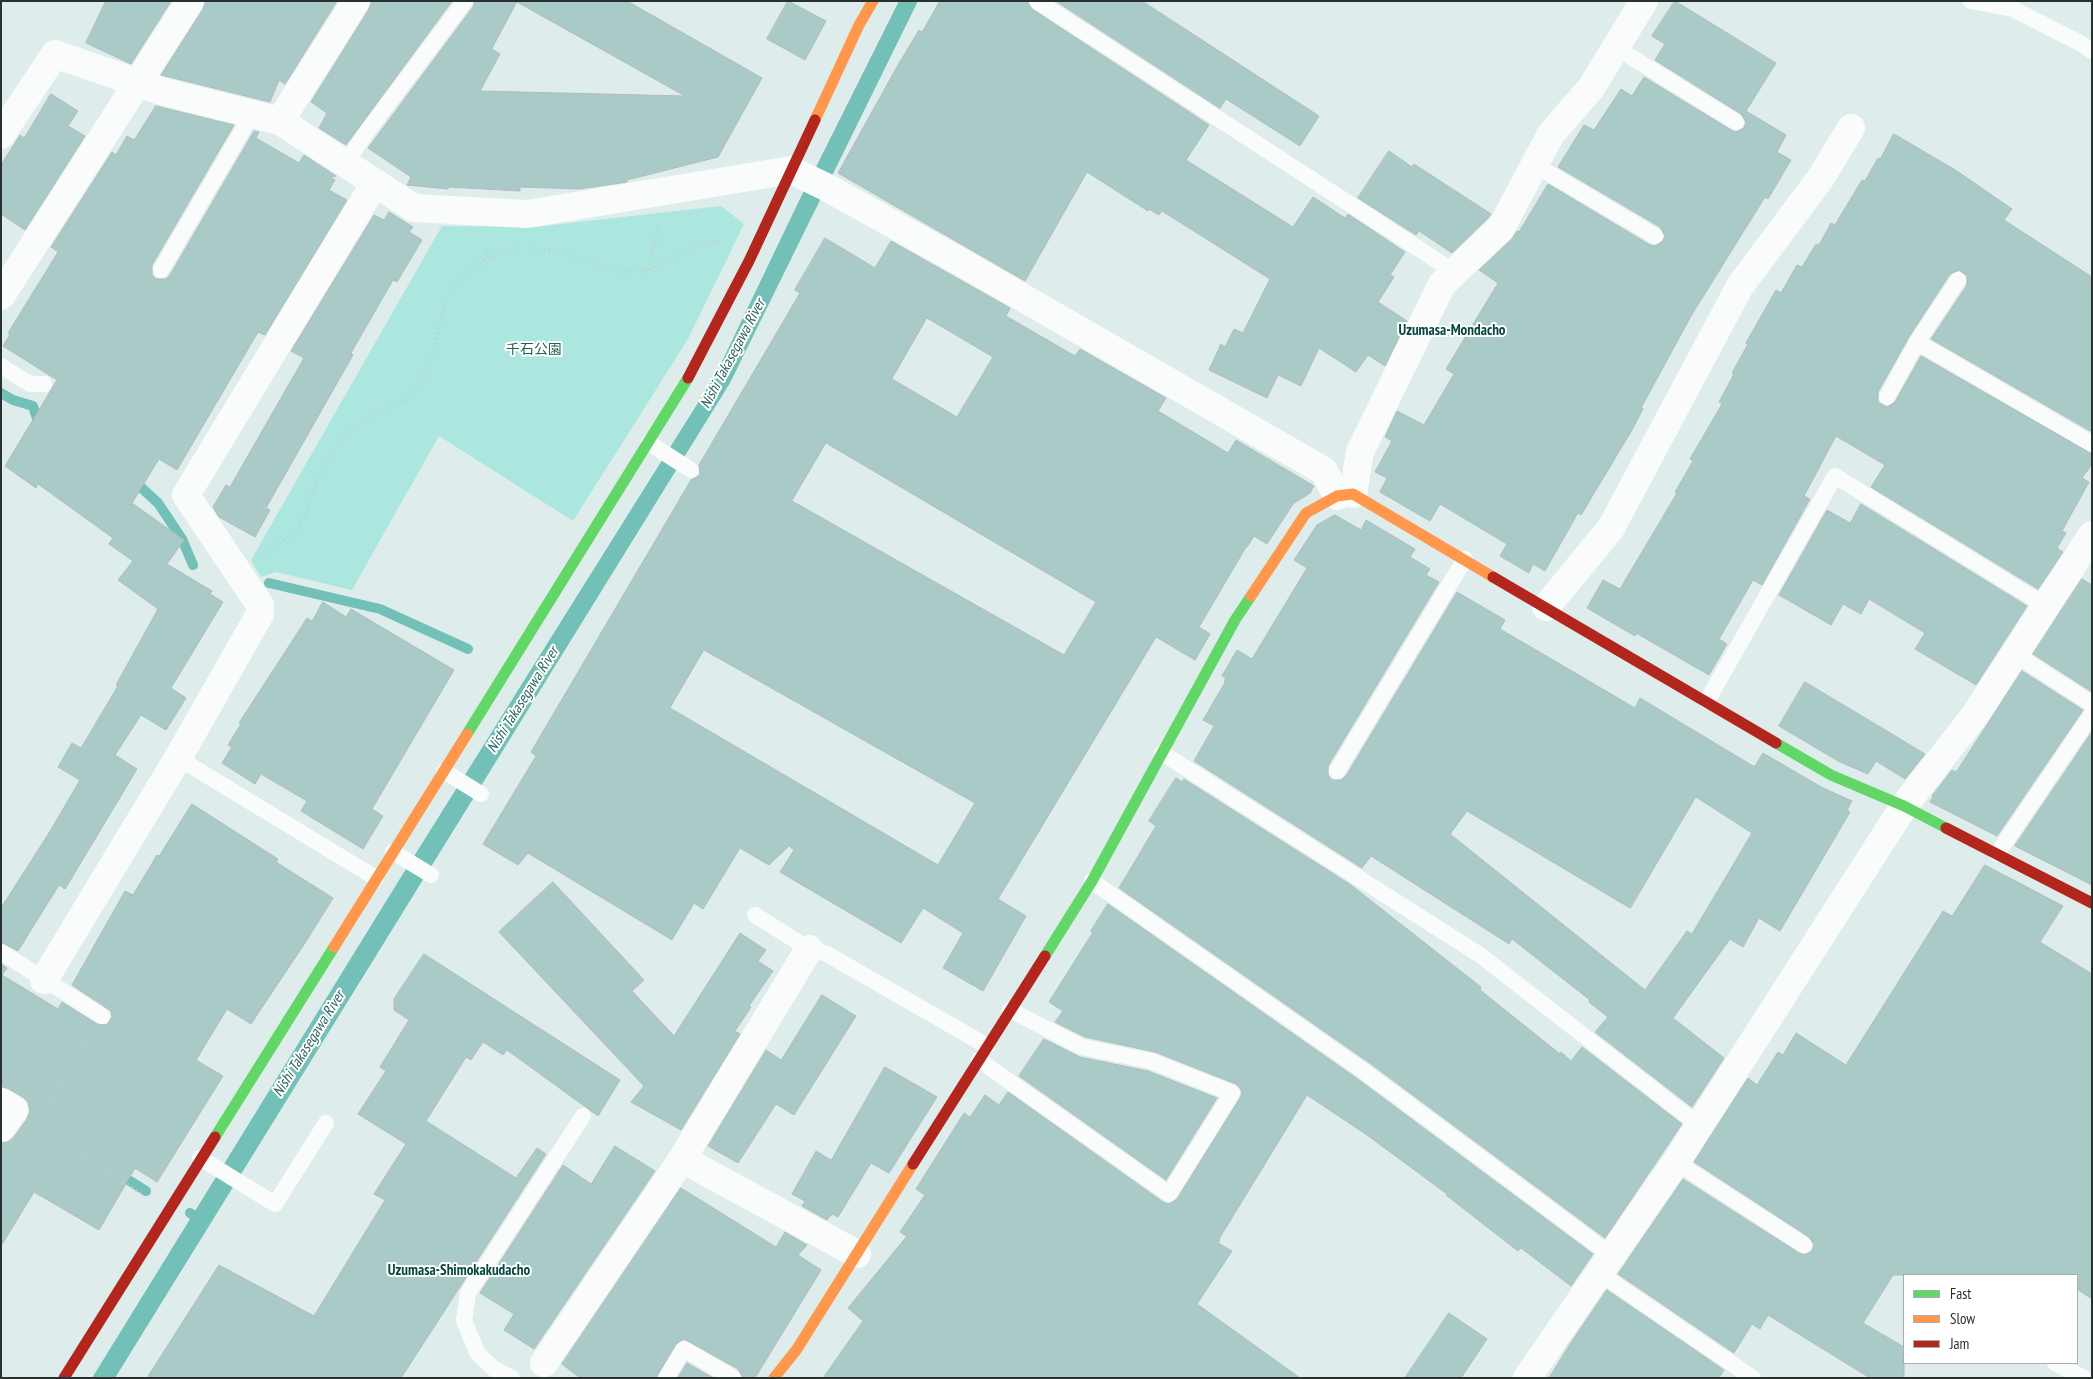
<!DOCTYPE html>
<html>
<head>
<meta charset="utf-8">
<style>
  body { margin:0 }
  #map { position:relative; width:2093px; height:1379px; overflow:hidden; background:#deedeb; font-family:"PT Sans Narrow",sans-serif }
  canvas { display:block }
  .frame { position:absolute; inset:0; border:2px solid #273230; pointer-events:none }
  .legend { position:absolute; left:1903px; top:1274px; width:175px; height:90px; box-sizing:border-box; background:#fff; border:1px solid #a9adac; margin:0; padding:6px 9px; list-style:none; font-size:15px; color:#273230 }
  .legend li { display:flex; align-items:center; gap:10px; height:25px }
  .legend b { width:25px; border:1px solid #a9adac }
</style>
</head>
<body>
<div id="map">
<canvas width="2093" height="1379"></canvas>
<div class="frame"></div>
<ul class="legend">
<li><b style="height:6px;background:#63d668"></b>Fast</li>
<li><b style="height:6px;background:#ff974d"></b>Slow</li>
<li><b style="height:6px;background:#b3261e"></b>Jam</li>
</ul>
</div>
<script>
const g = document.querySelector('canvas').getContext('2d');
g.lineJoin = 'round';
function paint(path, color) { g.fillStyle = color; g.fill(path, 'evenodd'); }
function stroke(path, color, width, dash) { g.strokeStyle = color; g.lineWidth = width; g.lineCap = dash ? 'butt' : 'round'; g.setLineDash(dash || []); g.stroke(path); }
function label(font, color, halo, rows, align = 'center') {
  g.font = font + ' "PT Sans Narrow","Noto Sans JP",sans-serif'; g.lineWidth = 4; g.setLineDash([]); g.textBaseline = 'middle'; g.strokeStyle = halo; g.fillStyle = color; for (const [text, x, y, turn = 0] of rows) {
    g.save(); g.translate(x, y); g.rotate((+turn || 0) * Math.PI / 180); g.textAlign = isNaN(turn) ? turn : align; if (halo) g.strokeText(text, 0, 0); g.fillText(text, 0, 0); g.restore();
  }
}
const green = new Path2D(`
  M721,206L744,224L688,339L573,521L439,436L352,590L276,572L261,577L251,560L442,226L534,227Z`);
const water = new Path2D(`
  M899,1H918L730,383L115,1378H92L401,877L716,374L797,205Z`);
const stream = new Path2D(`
  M1,393L13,400L33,406L39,425
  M132,479L158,503L182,539L193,565
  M269,583L380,609L468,649
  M117,1173L146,1191
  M190,1213L201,1220`);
const building = new Path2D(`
  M106,1H171L131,64L86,43Z
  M206,1H337L285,84L279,80L270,102L161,75L203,9Z
  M372,1H452L346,145L319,128L327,113L311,102L369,9Z
  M475,1H627L762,78L718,157L627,180V182L579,189L520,187V191L449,187L448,189L407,185L411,177L368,148L473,7ZM517,2L685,96L480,91L500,54L492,49Z
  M788,1L826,21L805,60L767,39Z
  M940,1H1027L1032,9L1209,125L1186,160L1293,227L1313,197L1345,218L1348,214L1405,252L1390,275L1394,277L1378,302L1407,321L1385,366L1368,355L1356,372L1319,348L1301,386L1278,375L1267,398L1209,370L1221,344L1225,347L1234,329L1243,333L1270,279L1162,211L1159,215L1149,209L1148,211L1087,172L1025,281L838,173L898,65L919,30L922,32Z
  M1056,1H1142L1319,116L1300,146L1226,99L1220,108Z
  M1675,1L1776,63L1746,111L1786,135L1777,152L1791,160L1768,199L1765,197L1691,316L1641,408L1643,409L1632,430L1581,515L1578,513L1545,571L1533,564L1529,573L1500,556L1507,544L1440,504L1430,521L1380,492L1387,478L1375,472L1392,441L1385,437L1397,411L1424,425L1454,374L1446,369L1498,283L1479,270L1512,239L1517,231L1519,232L1548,184L1650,245L1655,246L1663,241L1665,236L1660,227L1558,167L1584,125L1594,130L1621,89L1632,96L1644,77L1731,130L1736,132L1744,128L1746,122L1741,114L1655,60L1665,44L1652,36Z
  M51,94L78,111L68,126L85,136L25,230L1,214V165L20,135L24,138Z
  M156,106L234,125L152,265V275L156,279H166L170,275L254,131L259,132L256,138L299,163L304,155L336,176L331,177L335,180L329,190L347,200L265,335L258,332L177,470L159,459L132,503L184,540L167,564L212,591L210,594L223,602L171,688L186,698L166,730L141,715L115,755L137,769L65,889L59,885L18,951L1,942V908L49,833L80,780L58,767L72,743L81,748L118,686L116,685L158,609L118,580L133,561L109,544L113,538L38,484L36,488L5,466L57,380L3,346L10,334L8,333L58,252L51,247L112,152L116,155L127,136L134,140Z
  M1894,134L1957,171L2012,209L2004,220L2092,277V432L1931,339L1967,285V276L1959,270L1950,274L1909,337L1878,392V402L1887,407L1895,402L1921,356L2092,454V464L2082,478L2089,482L2062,531L2066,533L2057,548L2063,552L2038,589L1871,487L1885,465L1836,436L1804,496L1810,499L1762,585L1753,580L1719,639L1727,644L1709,675L1636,633L1635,636L1587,608L1603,580L1620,589L1677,493L1675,492L1693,461L1690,459L1722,404L1719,402L1734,374L1732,373L1748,344L1746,343L1776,290L1781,293L1797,265L1802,267L1816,244L1819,245L1831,223L1835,225L1862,180L1865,181L1878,158L1880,159Z
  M1389,151L1412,167L1414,164L1491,214L1488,218L1452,253L1419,231L1416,235L1358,198Z
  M389,212L413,227L409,232L422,240L397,282L393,280L351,353L353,355L266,508L270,510L255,537L219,517L213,507L226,485L230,487L304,358L291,351L374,215L384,220Z
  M825,238L875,268L891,241L1010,308L1006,316L1075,356L1080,349L1166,398L1158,411L1228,453L1236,440L1314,486L1310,493L1293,504L1267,544L1254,536L1247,547H1246L1199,627L1210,634L1195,660L1156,637L998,899L1026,916L983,991L943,968L963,933L923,908L901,943L780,872L794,850L789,846L769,865L740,848L703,909L694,903L672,940L528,853L518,865L483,844L536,756L531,752L691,480L700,475L699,465L800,293L795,290ZM927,318L993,357L957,417L892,379ZM826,443L1096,602L1064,655L792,501ZM704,650L975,803L938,865L670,708Z
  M1861,504L2027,606L1976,685L1915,649L1925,633L1869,599L1861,614L1843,604L1831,625L1779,595L1827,510L1850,523Z
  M1335,515L1361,530L1366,520L1415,549L1410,557L1430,569L1426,575L1439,582L1328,766V775L1332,780H1341L1346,776L1457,592L1505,620L1500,629L1635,708L1640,698L1753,766H1755L1763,753L1823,788L1852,801L1847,810L1850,812L1780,931L1759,918L1743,947L1730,939L1673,1018L1724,1058L1692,1107L1595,1032L1608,1017L1589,1002L1590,1000L1512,939L1509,944L1371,856L1362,868L1194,761L1214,726L1203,720L1226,681H1224L1226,678L1222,676L1237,650L1252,659L1307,568L1294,560L1317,525ZM1696,797L1752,833L1692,934L1687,931L1645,990L1450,834L1467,811L1630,908Z
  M2082,579L2092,585V692L2033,654Z
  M323,602L346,617L351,609L454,670L372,809L383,816L363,849L301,811L307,801L261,774L255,784L222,763L232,747L228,745L241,724L239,723L307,618L312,621Z
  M2022,671L2083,710L1997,836L1930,802L1933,797L1932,796L1952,770L1956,772Z
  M1805,682L1892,734L1925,754L1905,779L1876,761L1868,774L1838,761L1779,726Z
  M2092,732V885L2015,846Z
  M1176,778L1182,782L1184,779L1351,885L1481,987L1480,990L1560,1054L1561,1052L1571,1061L1582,1047L1682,1124L1605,1238L1371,1064L1119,888L1156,826L1149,821Z
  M192,804L278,859L276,862L333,898L307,940L251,1024L227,1009L196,1060L223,1076L157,1182L135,1168L99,1230L34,1192L1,1246V1143L8,1142L14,1137L27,1119L30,1111L28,1102L23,1097L9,1089L1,1086V964L7,968L2,975L58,1009L62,1002L97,1024L107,1025L112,1017L111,1011L72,985L125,891L133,895L157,855L159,856Z
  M1985,865L2063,906L2040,942L2092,974V1299L2077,1289V1275H1893L1863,1323L1904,1347V1378H1870L1768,1315L1760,1329L1752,1324L1734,1353L1618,1274L1683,1179L1799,1253L1804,1255L1812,1251L1814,1245L1809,1237L1694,1162L1748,1078L1757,1085L1778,1052L1783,1055L1796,1033L1846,1065L1943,911L1952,916Z
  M553,882L644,980L632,991L674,1036L740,933L766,950L758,961L773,971L749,1006L751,1007L735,1031L740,1034L681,1130L631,1102L644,1086L499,932Z
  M1108,904L1359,1080L1593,1254L1571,1286L1521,1248L1518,1251L1446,1195L1447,1194L1367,1135L1307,1095L1219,1239L1220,1240L1218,1243L1232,1251L1197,1304L1300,1378H823L863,1321L848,1308L907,1236L900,1232L925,1195L916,1189L964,1113L970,1117L985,1095L999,1105L1008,1092L1163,1202L1169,1204L1177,1199L1240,1098L1242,1093L1240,1088L1236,1084L1155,1052L1085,1037L1055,1022L1063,1011L1049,1002L1093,932L1091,931Z
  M424,954L620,1080L598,1116L507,1050L503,1055L483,1042L471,1060L466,1057L426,1121L516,1178L537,1148L546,1154L401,1378H147L219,1265L314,1316L385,1200L374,1194L406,1144L358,1114L386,1071L380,1067L409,1020L394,1010V999Z
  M822,995L856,1016L794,1115L776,1104L738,1163L708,1146L766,1050L781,1060Z
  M1044,1039L1080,1057L1148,1071L1217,1098L1166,1180L1019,1076Z
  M885,1067L937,1097L889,1173L871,1163L838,1217L832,1214L827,1220L802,1206L805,1201L792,1194L816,1151L831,1160Z
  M615,1146L655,1171L534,1349L504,1330L514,1314L480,1293L563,1165L591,1184Z
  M681,1188L776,1247L785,1232L807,1245L798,1255L821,1270L755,1378H743L738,1369L684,1339L676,1344L656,1378H580L562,1364Z
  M1607,1290L1724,1370L1719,1378H1549L1570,1344Z
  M1449,1313L1487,1339L1461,1378H1405Z
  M687,1363L713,1378H678Z`);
const path = new Path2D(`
  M529,248L558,251L616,271H648L694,245L722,241
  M485,260L487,245
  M648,270L659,225
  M264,556L299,528L307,512L316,484L332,452L345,437L373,414L408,399L421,382L435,352L439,326L447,298L466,274L485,260L518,247
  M46,1107L89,1037
  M39,1128L141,1193`);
const lane = new Path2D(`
  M1037,1L1453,271
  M1971,1L2013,9L2080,43L2092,51
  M1615,47L1736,122
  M345,164L366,133L465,1
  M1535,165L1655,236
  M161,270L252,114
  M1917,342L2092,444
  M1,366L30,384H44
  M1887,397L1917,342L1958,280
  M649,443L691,470
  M2015,654L2092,704
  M1707,701L1835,476L2046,606
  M1162,753L1480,955L1700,1126
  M178,758L376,878
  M444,771L481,794
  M1337,771L1465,559
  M393,852L431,875
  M1997,854L2092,714
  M1092,881L1365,1072L1612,1256
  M755,915L809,949L827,954L987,1046
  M1,952L102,1016
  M979,1060L1169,1194L1232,1093L1151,1061L1082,1047L1010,1010
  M200,1158L275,1204L326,1123
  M1676,1162L1804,1245
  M1599,1273L1753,1378
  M2055,1363L2084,1378
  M512,1378L494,1369L478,1354L464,1321L468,1293L583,1116
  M666,1378L684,1349L733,1378`);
const street = new Path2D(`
  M280,121L356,1
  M1,135L55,54L161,91L280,121L414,208L527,214L791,170L828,188L959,261L1324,471L1337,496
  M1,296L190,1
  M1353,494L1360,452L1442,284L1501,228L1551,134L1591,88L1644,1
  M1546,607L1611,528L1740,286L1820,179L1851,128
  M44,980L178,758L260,614V605L186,495L375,183
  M1,1102L14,1110L1,1128
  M682,1159L857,1254
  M544,1363L682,1159L809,949
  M1527,1378L1676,1162L1904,806L1975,715L2092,535`);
const fast = new Path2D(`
  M467,734L688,378
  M1776,743L1831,775L1904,806L1946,828
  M1045,956L1092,881L1235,620L1251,596
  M215,1137L334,947`);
const slow = new Path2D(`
  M815,120L859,25L873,1
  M1251,596L1306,513L1337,496L1353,494L1493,577
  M334,947L467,734
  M774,1378L797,1349L913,1164`);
const jam = new Path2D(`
  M688,378L749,261L815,120
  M1493,577L1776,743
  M1946,828L2092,903
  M913,1164L1045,956
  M64,1378L215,1137`);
const parkNames = [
  ["千石公園",534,350]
];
const neighbourhoodNames = [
  ["Uzumasa-Mondacho",1452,331],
  ["Uzumasa-Shimokakudacho",459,1271]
];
const waterNames = [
  ["Nishi Takasegawa River",733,354,-62],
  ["Nishi Takasegawa River",523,700,-58],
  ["Nishi Takasegawa River",309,1044,-58]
];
paint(green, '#abe7df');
paint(water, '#72c0b7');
stroke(stream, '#72c0b7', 10);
paint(building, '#a9cac7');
stroke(building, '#b0bcba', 1);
stroke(path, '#c6cccb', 3, [1, 4]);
stroke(lane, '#fafcfc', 16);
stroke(street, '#fafcfc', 28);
stroke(fast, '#63d668', 11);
stroke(slow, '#ff974d', 11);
stroke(jam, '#b3261e', 11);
label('14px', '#265f58', '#fff', parkNames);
label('bold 15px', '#094842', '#fff', neighbourhoodNames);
label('italic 15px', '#2a635c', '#fff', waterNames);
</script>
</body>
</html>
